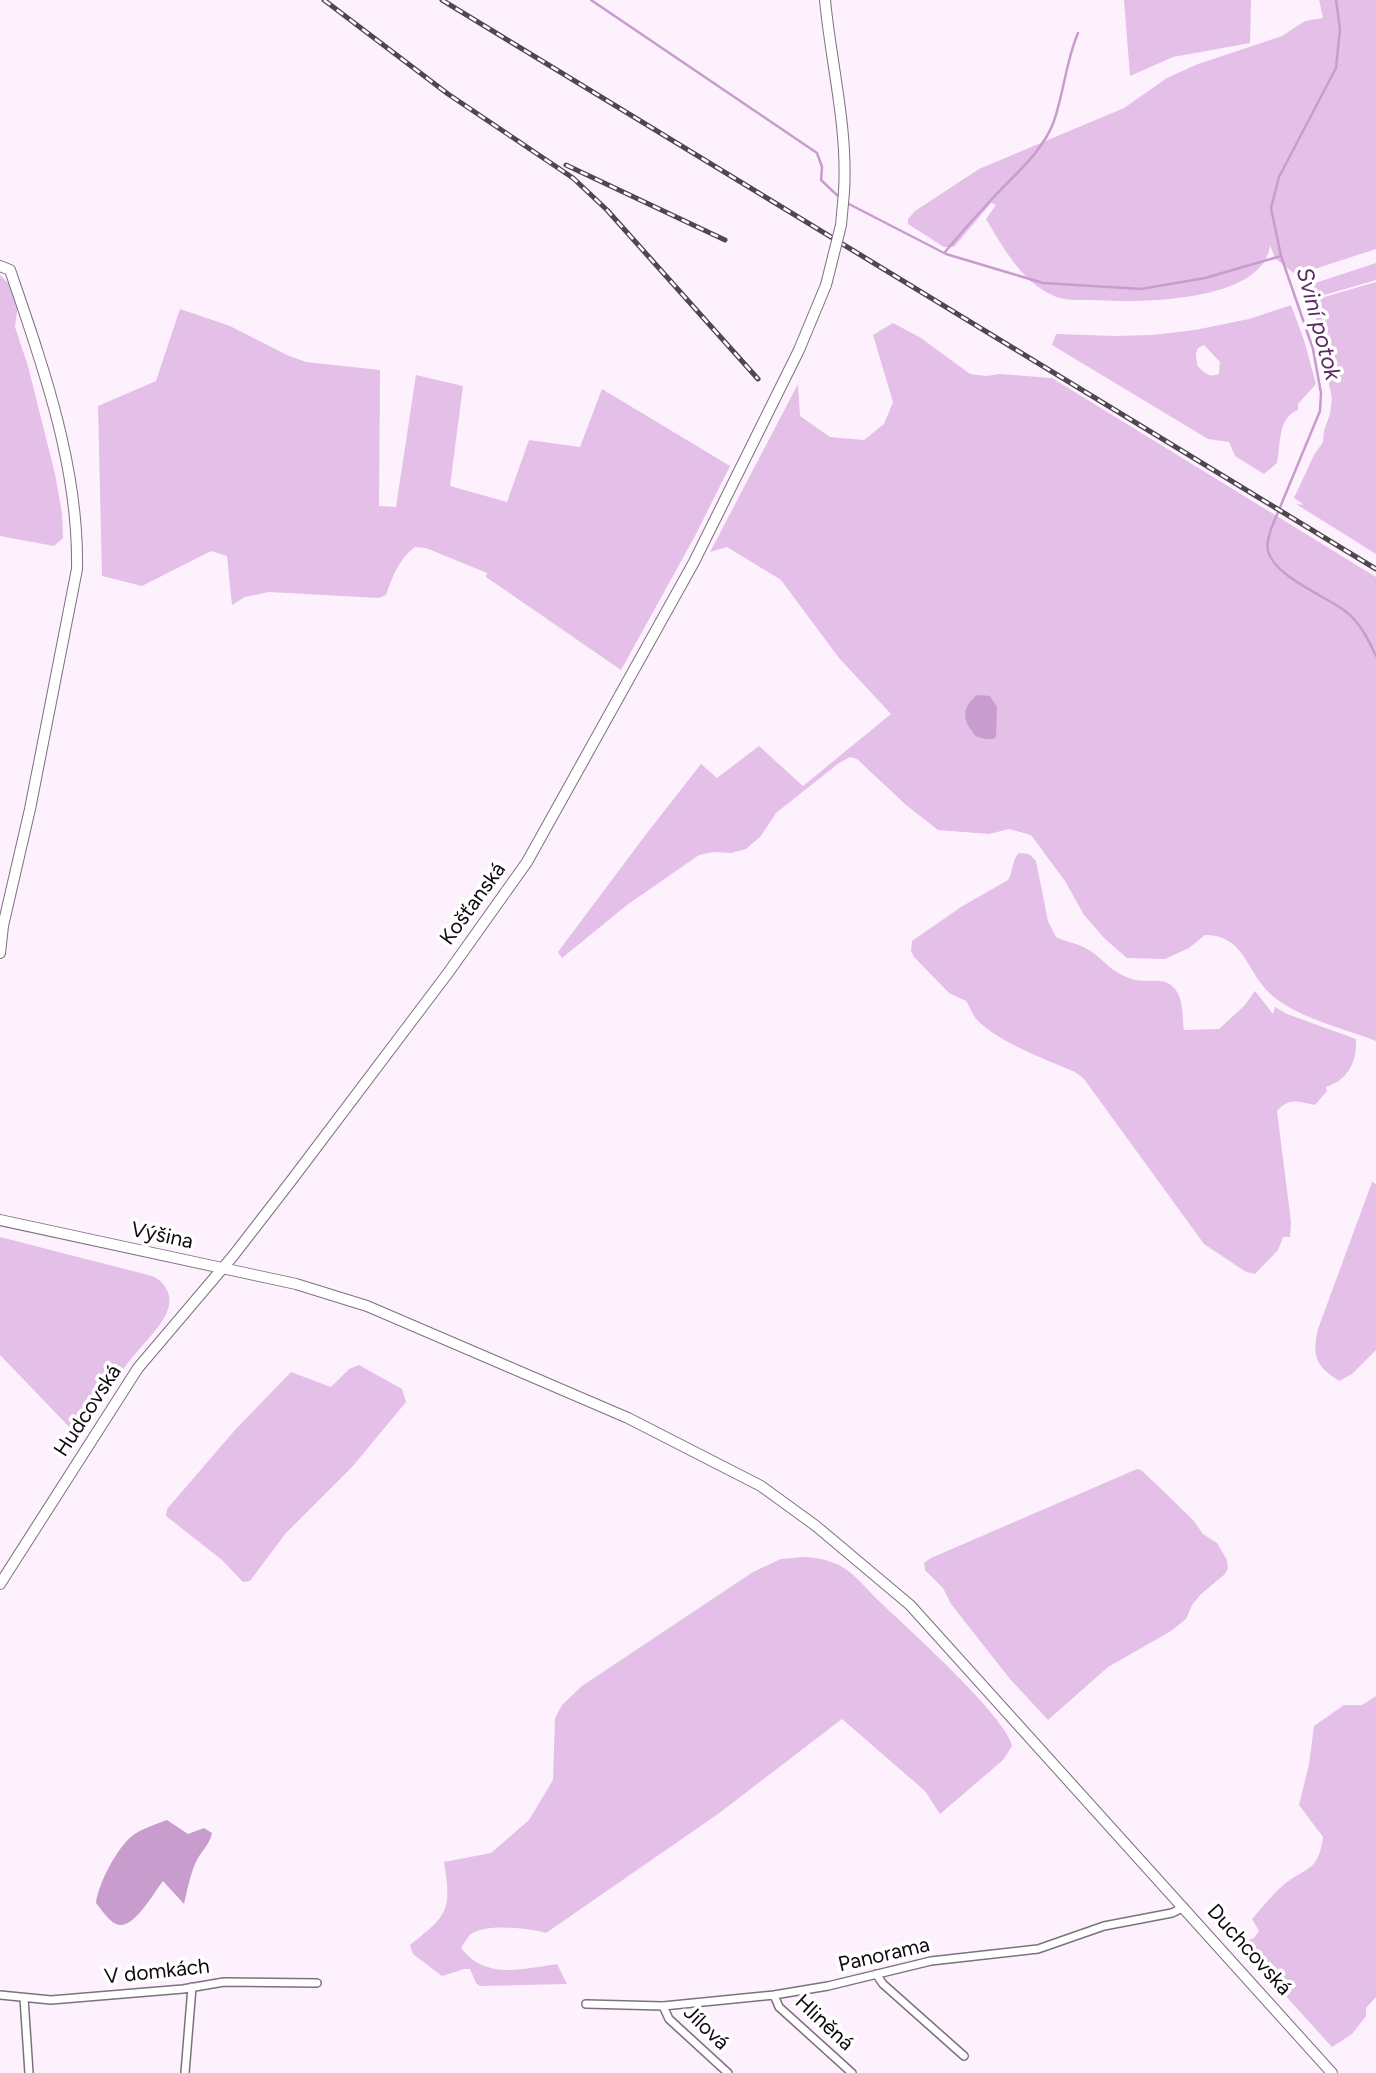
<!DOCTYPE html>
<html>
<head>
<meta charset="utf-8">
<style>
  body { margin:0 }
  canvas { display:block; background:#fdf1fe }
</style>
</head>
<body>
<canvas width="1376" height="2073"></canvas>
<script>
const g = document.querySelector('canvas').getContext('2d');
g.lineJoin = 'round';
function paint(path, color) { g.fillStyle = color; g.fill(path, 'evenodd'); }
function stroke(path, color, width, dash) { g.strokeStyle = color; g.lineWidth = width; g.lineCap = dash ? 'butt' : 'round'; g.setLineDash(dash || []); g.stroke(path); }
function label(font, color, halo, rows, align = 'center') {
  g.font = font + ' Figtree,sans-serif'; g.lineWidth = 7; g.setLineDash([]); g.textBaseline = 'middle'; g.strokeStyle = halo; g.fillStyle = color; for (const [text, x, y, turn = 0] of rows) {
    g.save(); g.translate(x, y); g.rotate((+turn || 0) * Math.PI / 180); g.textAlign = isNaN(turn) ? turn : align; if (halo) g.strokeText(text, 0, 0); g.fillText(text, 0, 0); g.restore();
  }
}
const green = new Path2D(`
  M1124,0H1251L1250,43L1173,57L1130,76Z
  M1319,0H1376V249L1296,275L1275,258L1270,245C1264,303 1136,303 1094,300C1081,300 1063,301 1052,295C1021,281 1003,247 986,219L996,205L991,203L954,247H944L908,224V219L915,211L979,169L1124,108L1167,78L1198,64L1282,36L1305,21L1323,18Z
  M1376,263V280L1307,300L1303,287Z
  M0,275L12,287L18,305L15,327L28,366L55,474L62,513L63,538L54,546L0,536Z
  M1376,282V554L1296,504L1304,505L1294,498L1314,455L1323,442L1324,431L1330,414L1332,398L1316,322V306L1321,298Z
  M1291,305L1304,340L1316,384L1298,404V410C1277,418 1281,445 1277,463L1264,474L1235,456L1229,442L1208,439L1052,345L1056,334L1115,336L1152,335L1195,330L1249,319ZM1204,345L1220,362L1219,374C1209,378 1204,373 1197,365L1196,353L1198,348Z
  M180,309L230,326L287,355L306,362L380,370L379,506L396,507L416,375L463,386L450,486L507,502L529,440L580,447L602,389L730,466L695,536L621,670L486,577L487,573L426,548L415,547C399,559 392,577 386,595L379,598L269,592L245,597L232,605L227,556L211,551L142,586L102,576L98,406L156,381Z
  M893,323L921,338L970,374L986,376L1000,374L1052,378L1376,577V1041C1343,1028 1285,1015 1263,986C1245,964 1241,935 1205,935L1189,948L1165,959L1127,958L1105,939L1084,915L1065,881L1031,835L1009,829L989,834L938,830L906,805L857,759L850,757L839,763L776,813L761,836L746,849L731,853L713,852L699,855L627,905L562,958L558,952L647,833L701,764L717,778L759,746L803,786L891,714L839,658L781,580L727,547L710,552L798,384L800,416L830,437L864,440L884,424L893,402L873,335Z
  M1019,853L1029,854L1036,861L1048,921L1056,937C1066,942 1078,943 1087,949C1106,960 1108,971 1132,979C1146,984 1164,976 1174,988C1184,998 1182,1017 1184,1030L1219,1029L1245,1005L1255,991L1273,1014L1275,1007L1287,1014L1356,1039C1357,1062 1348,1080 1326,1087L1327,1091L1315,1105C1298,1102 1290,1097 1277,1111L1291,1222L1290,1237H1283L1278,1250L1255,1274L1246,1272L1204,1244L1084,1079L1075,1072C1045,1059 1000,1043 977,1020C972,1014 970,1007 966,1001L949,993L914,957L911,951L912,941L961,907L1008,880C1014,871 1011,861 1019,853Z
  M1372,1182L1376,1184V1350L1352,1374L1339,1381C1315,1365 1312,1356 1318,1329Z
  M0,1237L152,1276C166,1282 174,1297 167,1312C160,1329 138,1349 127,1364C110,1386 96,1410 80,1433H75L0,1355Z
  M359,1365L402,1389L406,1402L353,1466L286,1533L250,1581L243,1582L222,1560L166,1516L167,1509L235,1430L291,1372L331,1387L349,1369Z
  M1137,1469L1141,1470L1157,1485L1193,1520L1203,1534L1217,1543L1227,1560L1228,1568L1225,1574L1201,1594L1192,1605L1186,1619L1171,1631L1108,1667L1048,1720L1010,1679L951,1604L943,1588L925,1570L924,1563L931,1558Z
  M803,1557C815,1557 828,1560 839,1565C856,1574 866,1589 879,1601C904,1625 1007,1717 1012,1746L1003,1760L940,1814L925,1791L842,1719L718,1814L546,1933C529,1928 487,1923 471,1934C467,1937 464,1944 461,1948C486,1980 521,1969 557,1964L567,1984L480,1986L476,1983L470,1969H464L442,1976L413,1954L410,1945C448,1915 452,1911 444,1862L491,1853L529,1820L553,1780L555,1718L562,1705L582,1686L753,1572L781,1559Z
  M1376,1696V1997L1366,2008V2016L1352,2034L1332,2047L1244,1950L1243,1942L1254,1938L1259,1931L1252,1919C1262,1908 1275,1891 1287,1882C1310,1866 1318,1870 1323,1837L1299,1805L1309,1764L1314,1726L1344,1705H1362Z`);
const water = new Path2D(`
  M977,695L990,696L997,707L996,737L993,739C989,739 985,739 981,738C976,737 974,735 972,731C961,717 964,706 977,695Z
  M167,1820L188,1834L204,1828L212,1833C210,1845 199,1853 195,1864C190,1876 187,1891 184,1904L163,1881C154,1892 133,1932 116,1924C108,1920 101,1909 96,1903C98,1884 117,1848 132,1836C141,1829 156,1824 167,1820Z`);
const stream = new Path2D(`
  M591,0L817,153L822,167L821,180L839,197
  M1336,0L1340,29L1336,68L1279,177L1271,208L1281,256L1313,349L1321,393L1320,411L1271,529C1269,536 1266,543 1268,551C1275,577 1324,595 1345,611C1360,622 1368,639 1376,656
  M847,203L946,254L1043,283L1141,289L1205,278L1281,256
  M945,252C960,234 975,217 991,200C1013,176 1043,152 1054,121C1064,92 1066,61 1078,33`);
const street = new Path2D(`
  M876,1974L883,1984L964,2056
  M0,1995L51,2000L183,1989L224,1982L317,1983
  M774,1995L779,2007L852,2073
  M24,1998L29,2073
  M586,2004L663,2006L774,1995L828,1986L931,1961L1038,1949L1104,1926L1172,1913L1184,1907
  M663,2006L669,2019L728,2073
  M185,2073L192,1987`);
const secondary = new Path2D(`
  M825,0C831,64 848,127 844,192
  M0,266L10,270C43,366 79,467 77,569L30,809L3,926L0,953
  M0,1220L296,1284L367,1306L628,1418L761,1486L816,1526L910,1605L1332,2073
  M0,1584L138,1368L233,1256L291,1181L448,973L527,862L694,562L799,350L826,285`);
const rail = new Path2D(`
  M324,0L448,94L573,178L607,210L758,379
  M442,0L1376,569
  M566,165L725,240`);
const secondaryBridge = new Path2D(`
  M826,285L841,225L844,192`);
const streetNames = [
  ["Košťanská",473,904,-54],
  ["Výšina",162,1236,12],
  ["Hudcovská",88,1411,-57],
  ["Duchcovská",1249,1950,48],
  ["Panorama",884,1955,-13],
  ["V domkách",157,1972,-6],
  ["Hliněná",824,2023,43],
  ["Jílová",706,2028,44]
];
const waterNames = [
  ["Sviní potok",1318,324,75]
];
paint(green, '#e4bfe8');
paint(water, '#c89dcd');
stroke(stream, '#c89dcd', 2.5);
stroke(street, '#7e717f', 10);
stroke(secondary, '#7e717f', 12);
stroke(street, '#fff', 7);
stroke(secondary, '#fff', 10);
stroke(rail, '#4e474f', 5);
stroke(rail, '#fff', 2.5, [8]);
stroke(secondaryBridge, '#7e717f', 12, []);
stroke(secondaryBridge, '#fff', 10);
label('21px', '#0e090f', '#fff', streetNames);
label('italic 23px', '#5d2964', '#fff', waterNames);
</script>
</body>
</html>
